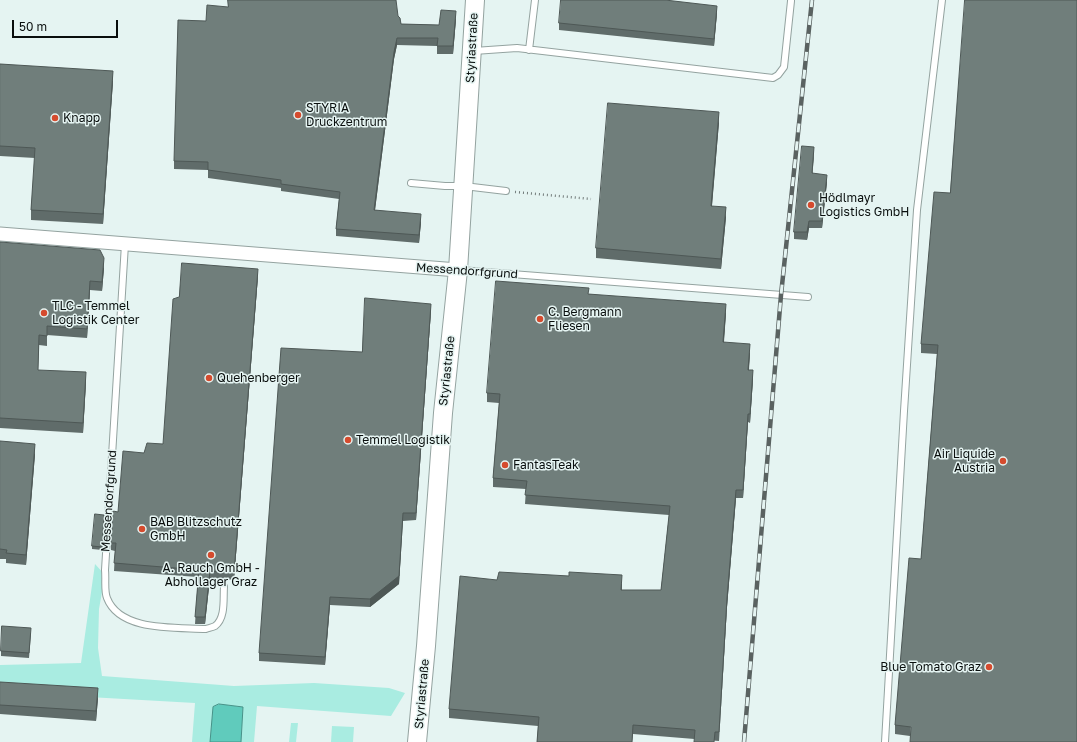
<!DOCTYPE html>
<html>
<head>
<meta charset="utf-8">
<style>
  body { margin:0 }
  #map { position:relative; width:1077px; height:742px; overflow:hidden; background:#e5f4f2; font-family:"Golos Text",sans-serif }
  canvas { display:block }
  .scale { position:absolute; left:12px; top:20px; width:106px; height:18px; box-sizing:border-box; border:2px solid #090e0d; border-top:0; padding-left:5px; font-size:12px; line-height:14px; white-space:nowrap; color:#090e0d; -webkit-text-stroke:3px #e5f4f2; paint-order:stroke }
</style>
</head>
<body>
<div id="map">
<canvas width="1077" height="742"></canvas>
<div class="scale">50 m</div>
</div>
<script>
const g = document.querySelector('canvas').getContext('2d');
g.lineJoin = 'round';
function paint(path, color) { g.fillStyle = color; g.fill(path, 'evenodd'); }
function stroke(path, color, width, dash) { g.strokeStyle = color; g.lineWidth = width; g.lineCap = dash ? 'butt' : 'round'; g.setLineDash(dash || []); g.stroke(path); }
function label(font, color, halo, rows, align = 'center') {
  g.font = font + ' "Golos Text",sans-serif'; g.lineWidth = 3; g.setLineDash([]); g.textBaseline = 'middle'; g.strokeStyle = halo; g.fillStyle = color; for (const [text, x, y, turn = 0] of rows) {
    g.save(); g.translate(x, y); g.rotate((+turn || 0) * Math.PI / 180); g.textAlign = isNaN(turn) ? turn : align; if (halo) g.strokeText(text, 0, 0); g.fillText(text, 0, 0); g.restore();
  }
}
const green = new Path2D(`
  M95,564L105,575L99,609L98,648L102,676L234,686L314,683L389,688L405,693L391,716L257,706L254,742H241L243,707L219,704L213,708L210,742H192L195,703L0,692V665L81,663Z
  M291,723H298L296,742H289Z
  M332,726L354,727L353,742H331Z`);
const water = new Path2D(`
  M219,704L243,707L241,742H210L213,707Z`);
const path = new Path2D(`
  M515,192L591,199`);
const lane = new Path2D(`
  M529,50L535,0
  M474,51L517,48L773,78L778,75L784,67L791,1
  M411,183L445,186H464L506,191
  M125,244L105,570C106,579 104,591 107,598C120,632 176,627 206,629C209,628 213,627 215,626C226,618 223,598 224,587
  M460,270L808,297
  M885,742L904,411L917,210L942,0`);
const street = new Path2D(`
  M0,234L458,270`);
const secondary = new Path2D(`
  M417,742L426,646L443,413L458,270L475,0`);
const rail = new Path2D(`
  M744,742L781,295L812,0`);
const wall = new Path2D(`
  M228,7L398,16L401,24L439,25L456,19L453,54H437V46L397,45L394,59L375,210L421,222L419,243L336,236V229L339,199L281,191V188L208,178V170L174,169V161L206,21Z
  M717,13L714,46L559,30V23Z
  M0,64L113,81L103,224L31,220V210L35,158L0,156Z
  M719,122L712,206L726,217L721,269L596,258V248Z
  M814,154L812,173L827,182L822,228H809L807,240L794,239V232Z
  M950,193L910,736L895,734V725L921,559L937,354L921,353V344Z
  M0,242L104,268L102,291L90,290L87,338L47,335V346L39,345L38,370L86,382L83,433L0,428Z
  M258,276L234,580L210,578L205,624H195L198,577L114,571L115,551L111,550V543L118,512L144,453L163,444Z
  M589,294L726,313L724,342L750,353L749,370L753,379L750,423L748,422L743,498H736L727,607L719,741L633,734L632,742H537L538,726L449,718V709L497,580L622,584V590H661L669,515L525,504L526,489L493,487V478L499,403L487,402V393Z
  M431,311L416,520L403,521L399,584L370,607L330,605L325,665L259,661V653L362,352Z
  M0,441L35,454L26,565L6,563V559H0Z
  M104,515L102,550L92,549V546Z
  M31,633L29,658L1,656V651Z
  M0,682L98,698L96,721L0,714Z`);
const shadedWall = new Path2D(`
  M717,6V13L714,46V39Z
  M456,11V19L453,54V46Z
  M397,38V45L394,59L374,218V210L394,52Z
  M113,71V81L103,224V214Z
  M719,112V122L711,216V206Z
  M814,147V154L812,181V173Z
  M827,175V182L822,228V221Z
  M726,207V217L721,269V259Z
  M421,214V222L419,243V235Z
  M809,221V228L807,240V232Z
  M104,258V268L102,291V282Z
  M258,269V276L234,580V573Z
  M90,281V290L87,338V329Z
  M431,304V311L416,520V513Z
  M726,304V313L723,351V342Z
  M750,344V353L748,379V370Z
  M753,370V379L750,423V414Z
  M86,372V382L83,433V423Z
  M748,414V422L743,498V490Z
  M35,444V454L26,565V555Z
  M736,490V498L727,607L719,741L727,598Z
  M403,513L399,584L370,607V599Z
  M210,571V578L205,624V617Z
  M330,597V605L325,665V657Z
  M98,688V698L96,721V711Z`);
const building = new Path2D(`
  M228,0H396L398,16L400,18L401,24L439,25L441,10L456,11L453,46H437L438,38H397L394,52L374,210L421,214L419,235L336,229L340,192L281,184V180L208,170V162L174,161L178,20L206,21L207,5L228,7Z
  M561,0H665L717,6L714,39L559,23Z
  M965,0H1077V742H910L911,727L895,725L909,558L921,559L938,345L921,344L934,192L950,193Z
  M0,64L113,71L103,214L31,210L35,148L0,146Z
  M608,103L719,112L711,206L726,207L721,259L596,248Z
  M802,146L814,147L812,173L827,175L822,221H809L807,232H794Z
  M0,242L100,250L104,258L102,282L90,281L87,329L47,326V336L39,335L38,370L86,372L83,423L0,418Z
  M182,263L258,269L234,573L210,571L205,617H195L199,570L114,563L116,543H111L113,511L118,512L123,451L144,453L147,443L163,444L173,299L179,297Z
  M496,281L589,288L588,294L726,304L723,342L750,344L748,370H753L750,414H748L743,490H736L727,598L719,732H715L714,742H694L695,730L633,725L632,742H537L539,717L449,709L460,576L497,580L499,572L569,576V572L622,575L621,590H661L670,506L525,495L527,481L493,478L500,394L487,393Z
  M365,298L431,304L416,513H403L399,576L370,599L330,597L325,657L259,653L281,348L362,352Z
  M0,441L35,444L26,555L6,553L7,550L0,549Z
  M95,514L104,515L102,547L92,546Z
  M2,626L31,628L29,653L1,651Z
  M0,682L98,688L96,711L0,705Z`);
const markers = [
  [298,115,4,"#d54b2e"],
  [55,118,4,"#d54b2e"],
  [811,205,4,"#d54b2e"],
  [44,313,4,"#d54b2e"],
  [540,319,4,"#d54b2e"],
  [209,378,4,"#d54b2e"],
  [348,440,4,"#d54b2e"],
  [1003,461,4,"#d54b2e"],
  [505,465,4,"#d54b2e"],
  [142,529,4,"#d54b2e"],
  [211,555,4,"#d54b2e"],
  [989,667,4,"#d54b2e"]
];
const streetNames = [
  ["Styriastraße",472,48,-87],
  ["Messendorfgrund",467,271,4],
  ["Styriastraße",447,371,-84],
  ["Messendorfgrund",109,501,-86],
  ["Styriastraße",422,694,-85]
];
const poiNames = [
  ["STYRIA",306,108],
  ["Druckzentrum",306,122],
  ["Knapp",63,118],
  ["Hödlmayr",819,198],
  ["Logistics GmbH",819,212],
  ["TLC - Temmel",52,306],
  ["Logistik Center",52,320],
  ["C. Bergmann",548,312],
  ["Fliesen",548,326],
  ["Quehenberger",217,378],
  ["Temmel Logistik",356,440],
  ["Air Liquide",995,454,"right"],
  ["Austria",995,468,"right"],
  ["FantasTeak",513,465],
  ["BAB Blitzschutz",150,522],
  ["GmbH",150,536],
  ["A. Rauch GmbH -",211,568,"center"],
  ["Abhollager Graz",211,582,"center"],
  ["Blue Tomato Graz",981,667,"right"]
];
paint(green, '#a9ece1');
paint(water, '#60cbbc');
stroke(water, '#469288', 1);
stroke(lane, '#94a3a0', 8);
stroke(street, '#94a3a0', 15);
stroke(secondary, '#94a3a0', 20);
stroke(path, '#737c7b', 2.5, [1, 3]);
stroke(lane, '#fff', 6);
stroke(street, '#fff', 13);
stroke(secondary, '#fff', 18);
stroke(rail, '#5a6261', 4.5);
stroke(rail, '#e5f4f2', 3, [9]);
paint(wall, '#606c6a');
paint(shadedWall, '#4e5856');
paint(building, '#707e7b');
stroke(building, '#4e5856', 1);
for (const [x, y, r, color] of markers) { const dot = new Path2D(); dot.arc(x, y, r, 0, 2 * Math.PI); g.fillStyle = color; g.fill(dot); stroke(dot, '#e5f4f2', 1.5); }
label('12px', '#090e0d', '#e5f4f2', streetNames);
label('12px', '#090e0d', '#e5f4f2', poiNames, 'left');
</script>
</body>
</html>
